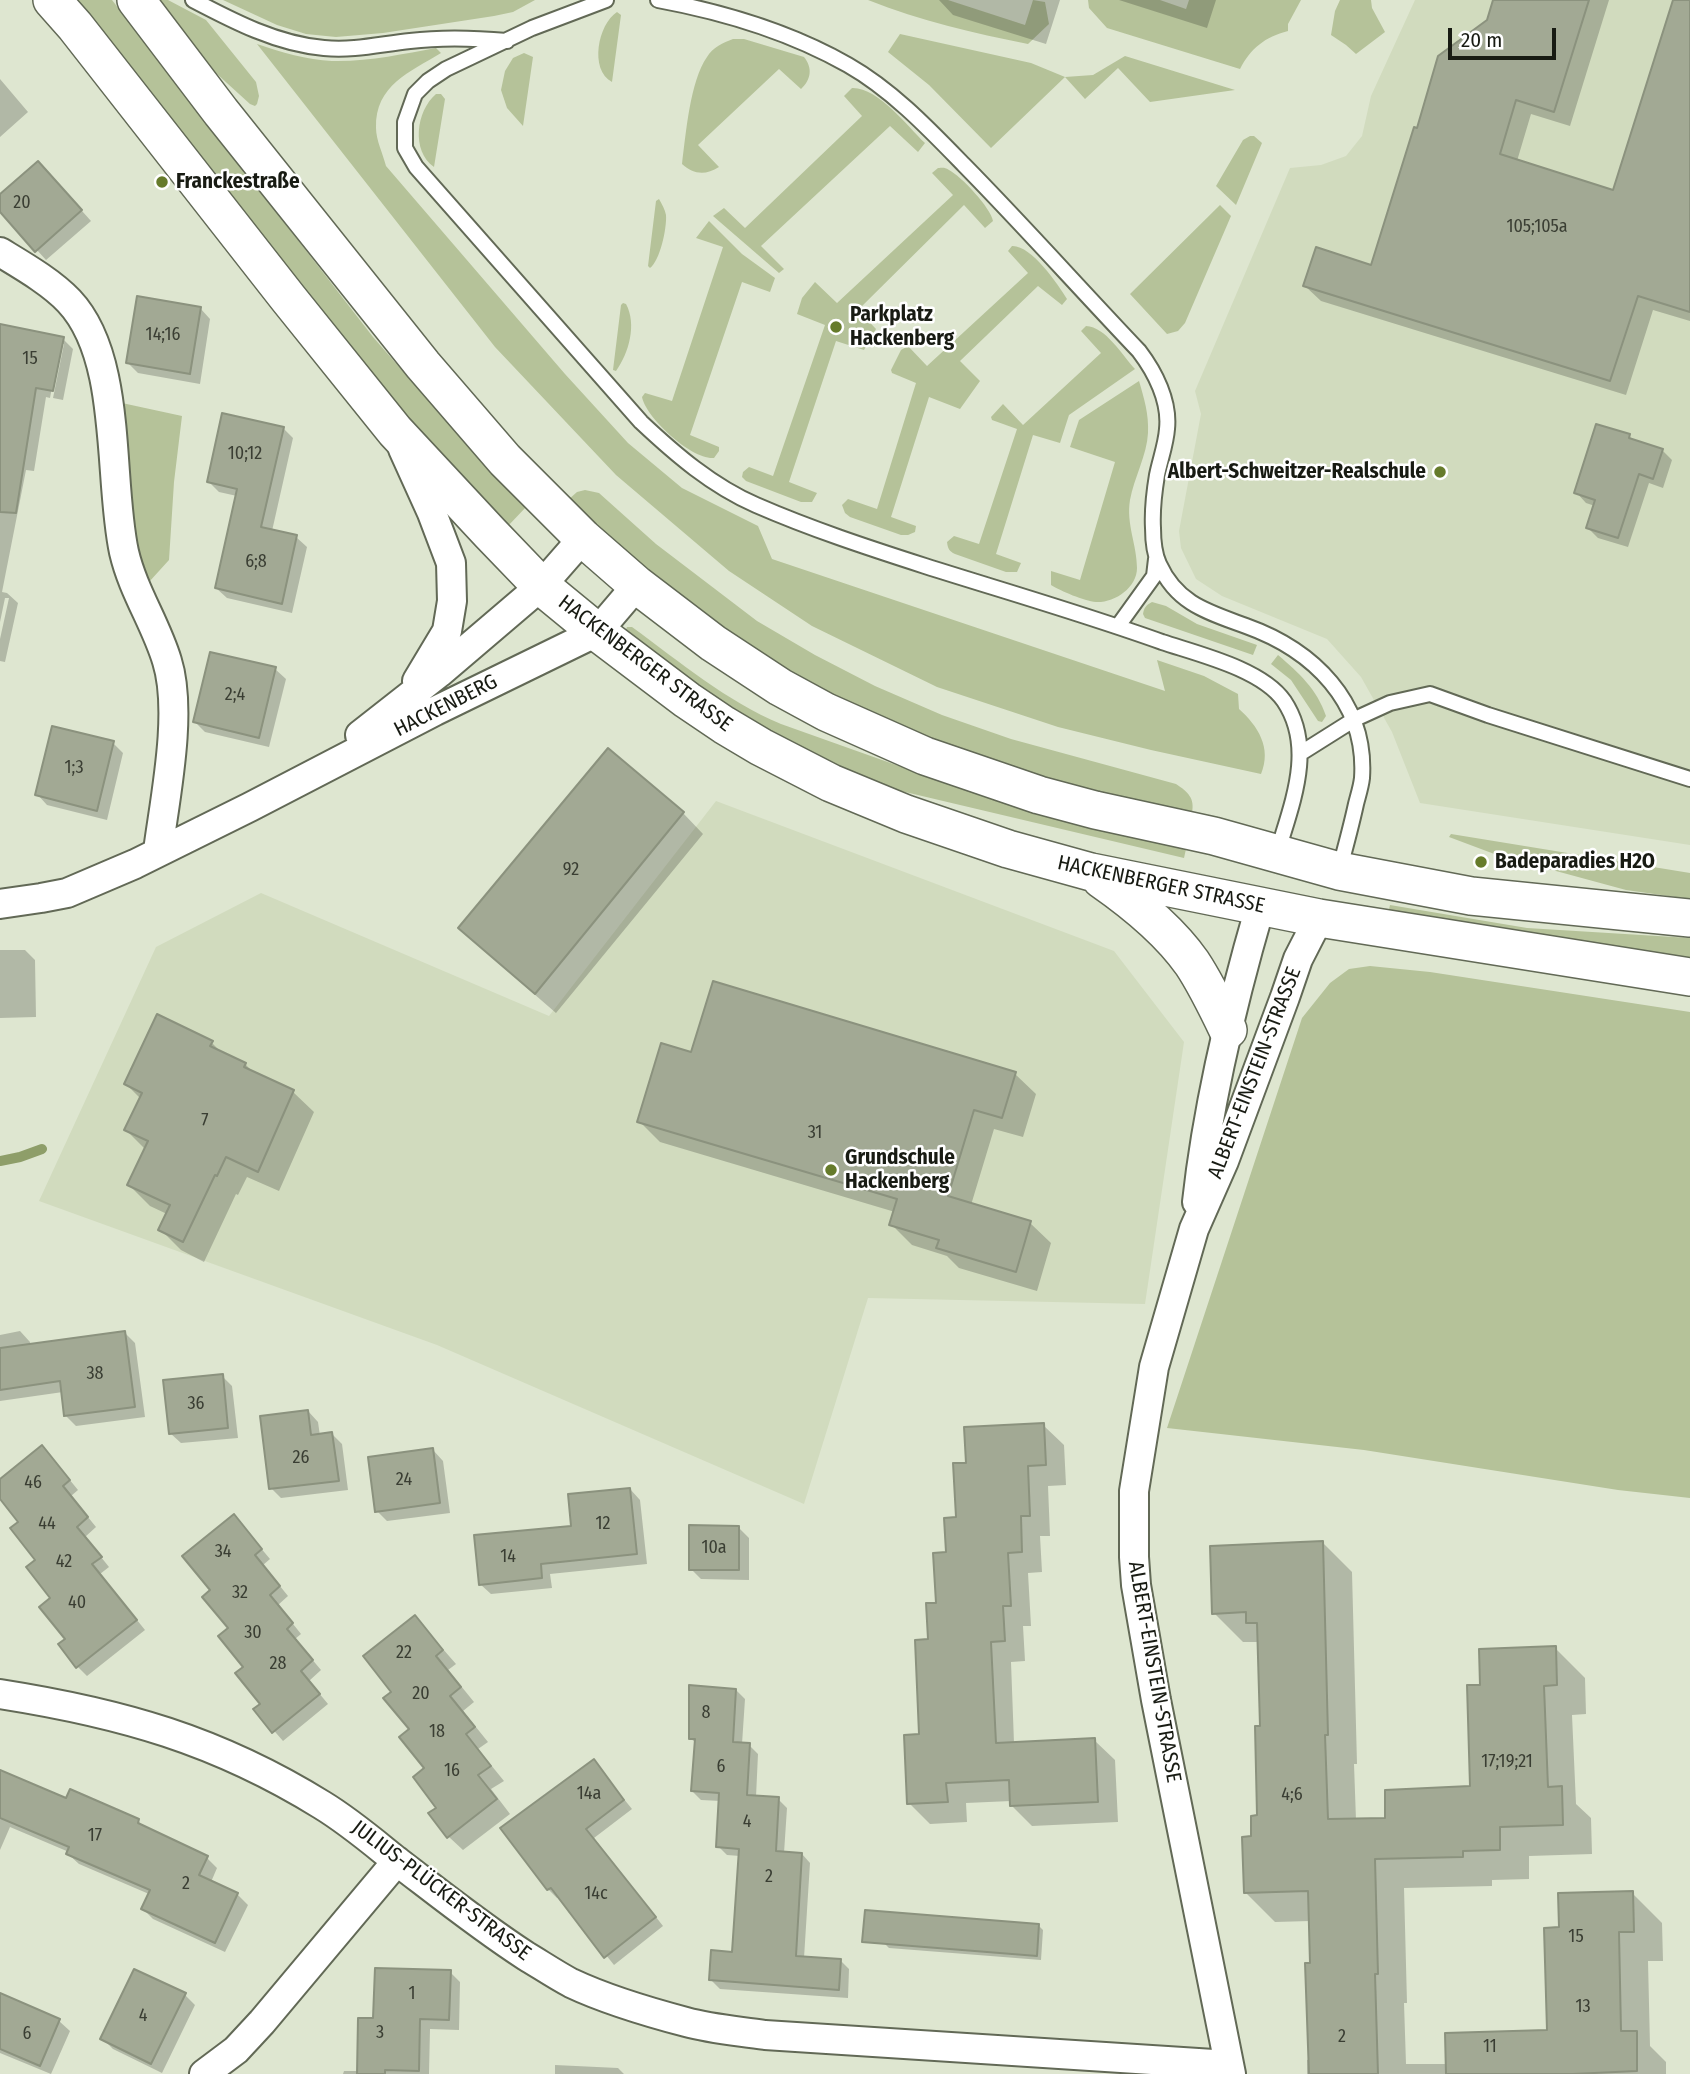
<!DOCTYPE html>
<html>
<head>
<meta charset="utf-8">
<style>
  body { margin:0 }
  #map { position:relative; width:1690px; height:2074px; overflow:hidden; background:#dee6d0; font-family:"Fira Sans Condensed",sans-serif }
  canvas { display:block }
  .scale { position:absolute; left:1448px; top:28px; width:108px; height:32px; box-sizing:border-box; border:4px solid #181b13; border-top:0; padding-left:9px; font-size:21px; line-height:24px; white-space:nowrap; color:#181b13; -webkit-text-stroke:5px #fff; paint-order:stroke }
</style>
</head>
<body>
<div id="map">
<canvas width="1690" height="2074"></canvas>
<div class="scale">20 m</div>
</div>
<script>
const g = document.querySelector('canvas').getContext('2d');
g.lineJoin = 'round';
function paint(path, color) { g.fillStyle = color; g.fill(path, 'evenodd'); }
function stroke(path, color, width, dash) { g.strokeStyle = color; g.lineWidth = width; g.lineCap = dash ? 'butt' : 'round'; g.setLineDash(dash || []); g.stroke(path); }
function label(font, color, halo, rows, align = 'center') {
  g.font = font + ' "Fira Sans Condensed",sans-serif'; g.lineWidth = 5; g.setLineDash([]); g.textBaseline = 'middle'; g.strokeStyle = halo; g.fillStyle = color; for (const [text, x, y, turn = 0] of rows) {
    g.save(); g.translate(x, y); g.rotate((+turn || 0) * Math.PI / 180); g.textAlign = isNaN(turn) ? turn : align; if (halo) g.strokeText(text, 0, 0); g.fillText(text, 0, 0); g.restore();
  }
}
const built = new Path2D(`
  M1415,0H1690V845L1420,803L1392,732L1361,677L1327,639L1222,596L1196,579L1181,548L1179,531L1201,414L1195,391L1290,168L1321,165L1346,156L1362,136L1371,96Z
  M716,801L1114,951L1184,1042L1145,1304L868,1298L804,1504L437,1345L39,1201L156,947L261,893L549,1016Z`);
const green = new Path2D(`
  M77,0H112L373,337L455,431L527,506L507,527L446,462L381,387L265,243Z
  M157,0H168L206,20L256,82L259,96L257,104L255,106L250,104L206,64Z
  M223,0H535L513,12L494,16L383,33L336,37L306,34L277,25Z
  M868,0H948L1025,25L1033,0L1045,2L1049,24L1028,44C973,33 921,21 868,0Z
  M1088,0H1160L1186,9L1189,0H1301L1288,24V31C1265,37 1251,48 1240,69L1107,28L1089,8Z
  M1340,0H1371L1372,8L1385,32L1356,54L1346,45L1331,35L1335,11Z
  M617,12L621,15L612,82C589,70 598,24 617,12Z
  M900,34L1031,63L1065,77L1093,75L1125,56L1235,90L1150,102L1118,68L1085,99L1065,77L991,148L929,85L888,52Z
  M733,39H744L804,57C813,68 811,80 801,89L779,69L698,145L719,167C705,176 693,174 682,164C686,134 690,81 707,57C713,47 723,43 733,39Z
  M257,44C281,52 307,60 332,61C367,62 403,54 436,48L441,53C410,72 375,85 376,128C376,140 383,154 386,166L565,374L628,443L682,488L758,526L772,559L1165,691L1157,660L1204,676L1238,694L1239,709C1258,726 1272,748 1261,774L1151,750L1058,727L937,687L812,626L729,571L616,475L495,347Z
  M524,53L533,57L523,126L507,108L501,90L505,71L513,58Z
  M852,88C878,87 907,126 925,143L918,152L890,126L761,246L784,269L779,273L713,216L724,208L745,228L862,116L844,96Z
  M436,94H441L445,99L434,167C411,151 416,111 436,94Z
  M1250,136H1254L1262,143L1236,205L1216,186L1243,140Z
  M938,168C943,168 944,167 949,170C961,176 991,208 993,221L985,228L964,205L858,310L876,329L864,350L836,341L789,482L817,493L812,502H801L746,481L742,477L743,472L749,467L773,476L825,325L797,314L802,298L815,282L837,303L953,195L932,173Z
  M659,199C662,204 665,210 666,215C667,228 660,261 650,268L648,266L656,201Z
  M1220,205L1231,216L1185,323L1178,331L1167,334L1130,294Z
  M709,221L742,254L775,278L770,292L742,282L690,435L719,447V451L714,458C692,460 646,418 642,397L645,393L672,401L723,247L696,238Z
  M1012,246C1031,245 1058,284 1067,299L1062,305L1038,286L960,361L980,381L960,409L929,397L891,517L916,526L915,532L908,535H901L850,517L845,513L842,505L848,499L877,509L916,383L892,373L891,370L901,350L908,346L927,366L1028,273L1008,251Z
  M623,303L626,304C637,324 629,353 616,371L613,370L621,305Z
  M1086,326C1106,327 1122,355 1135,369L1069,415L1060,443L1033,435L996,554L1021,563L1017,572H1006L955,554C949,551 948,549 947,542L954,536L979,544L1017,429L992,420L991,417L1003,404L1023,425L1101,353L1081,331Z
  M1139,381C1144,398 1149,414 1148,433C1147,455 1134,478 1130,500C1126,524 1137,545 1137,568C1137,588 1114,603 1096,602C1084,601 1061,591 1051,585V571L1080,580L1115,462L1070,447L1079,420Z
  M122,403L182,416L174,482L169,560L149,582L138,559Z
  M585,490L599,493L656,544L757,621L815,655L875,686L942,715L1011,739L1176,784C1188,792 1195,798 1192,813C1154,806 1116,796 1079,786C956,754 835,708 730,635C703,616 675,596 650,575C622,550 595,525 568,500L577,492Z
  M1152,602L1166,606L1197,624L1257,645L1253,655L1145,618L1143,614C1144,608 1146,605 1152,602Z
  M627,627H632C680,662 726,701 781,724L955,786L1083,825L1186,849L1184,858L884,787C835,767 785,743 739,714C699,690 662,661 625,632Z
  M1278,655C1299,673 1317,689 1326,716L1322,722L1318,721L1291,680L1271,664Z
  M1451,834L1690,873V899L1626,890L1497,855L1449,837Z
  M1390,905L1527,928L1690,938V962L1388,914Z
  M1370,966L1430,972L1690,1012V1498L1618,1490L1364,1450L1167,1428L1302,1018L1330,983L1349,969Z`);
const shadow = new Path2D(`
  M939,0H1060L1046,44L953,15Z
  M1119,0H1216L1207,28Z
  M1494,0H1609L1570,126L1531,114L1517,161L1614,192L1690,20V321L1653,310L1626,395L1321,301L1305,286L1373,267L1418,130L1488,21Z
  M0,79L28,112L0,137Z
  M48,173L91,221L46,260L0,209V196Z
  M200,308L210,319L200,384L138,373L128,363Z
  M0,325L63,339L73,349L63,400L53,398L64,344H60L50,398L46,397L34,471L26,470L2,592L7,593L18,603L5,662L0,661V639L9,598H5L0,622Z
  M283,428L293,438L272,531L296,537L307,547L292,613L227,598L216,588L237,496L219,492L209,482Z
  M1629,436L1634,441L1662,450L1672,460L1663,488L1649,483L1628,547L1598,538L1588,528L1595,506L1586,503L1576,492Z
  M275,669L286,679L269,747L205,732L195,722Z
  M113,743L123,753L107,820L47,805L37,794Z
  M683,813L703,834L556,1013L481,948L460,928Z
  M0,950H25L35,960L36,1017L0,1018Z
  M211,1042L223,1054L245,1064L254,1073L293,1092L314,1112L279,1191L247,1177L238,1195L236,1194L204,1262L181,1250L160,1229L167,1214L150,1206L129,1185L146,1150L126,1130L141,1099L126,1084Z
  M693,1054L1015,1074L1036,1094L1023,1137L994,1129L971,1205L1030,1223L1051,1243L1037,1291L959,1268L947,1256L912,1245L891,1224L895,1212L660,1142L639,1121Z
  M20,1331L30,1342V1345L125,1333L135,1343L145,1417L76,1426L66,1416L63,1392L0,1401V1335Z
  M222,1376L232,1386L238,1438L181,1443L170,1433Z
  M308,1411L318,1422L320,1436L332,1434L342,1444L348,1490L281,1498L271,1488Z
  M1043,1425L1064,1445L1066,1485L1048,1486L1050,1536H1040L1042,1572L1028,1573L1031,1626H1023L1025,1661L1011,1662L1014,1743L1094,1740L1115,1760L1118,1822L1032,1826L1012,1806L1011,1801L966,1803L967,1822L930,1824L909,1803L921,1736L930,1641L968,1465Z
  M433,1450L443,1461L450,1513L387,1521L377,1511Z
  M51,1457L78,1490L71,1496L96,1527L85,1537L109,1567L100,1574L145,1630L87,1676L78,1667L53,1599L20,1522L0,1497V1481Z
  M630,1489L640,1500L647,1564L550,1574L552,1588L491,1594L480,1584L573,1527Z
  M234,1516L270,1559L263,1565L288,1596L278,1605L301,1634L295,1639L321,1670L309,1681L328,1704L283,1741L256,1710L263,1704L213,1590Z
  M738,1527L749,1538V1580L701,1579L691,1569Z
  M1323,1543L1352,1572L1357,1764H1354L1356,1820L1387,1819L1472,1787L1482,1686L1555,1648L1585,1678L1586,1714L1572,1715L1576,1804L1591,1818L1592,1854L1529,1856V1879L1492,1880V1886L1404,1888L1407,2003H1404L1406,2064H1448L1549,2032L1561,1929L1632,1893L1662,1923L1663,1961H1648L1650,2046L1666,2062V2074H1307V2060L1310,2059V1921L1275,1922L1245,1892L1253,1838L1259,1817L1262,1728L1259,1642H1243L1214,1613Z
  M415,1617L456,1664L448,1670L474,1702L463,1711L488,1742L478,1749L504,1781L491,1789L510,1814L463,1850L449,1837L426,1768L393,1692Z
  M736,1690L745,1699L742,1744L749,1745L758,1754L756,1797L778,1799L787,1808L784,1853L802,1854L810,1863L804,1958L840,1960L849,1969L848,1998L720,1989L711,1980L734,1953L740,1856L727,1855L718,1846L721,1801L701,1800L692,1791L696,1743L690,1738Z
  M594,1762L632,1809L594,1838L663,1926L614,1965L559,1896L557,1898L548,1889Z
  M0,1772L67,1801L138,1821L145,1828L207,1858L217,1868L211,1882L237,1894L248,1905L225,1952L153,1919L143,1909L149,1894L79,1864L68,1854L69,1852L10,1827L0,1850Z
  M1038,1925L1043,1930L1041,1960L889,1948L884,1943Z
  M450,1972L460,1982L459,2030L430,2029L429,2074H343L344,2071H359L375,2020Z
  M0,1995L59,2021L70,2031L51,2074L0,2053Z
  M185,1995L195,2005L162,2073L113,2049L102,2038Z
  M555,2065L618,2068L624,2074H555Z`);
const stream = new Path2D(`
  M0,1161L20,1157L42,1149`);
const building = new Path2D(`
  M1493,0H1589L1554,112L1516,100L1500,154L1613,190L1673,0H1690V312L1638,296L1610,381L1303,286L1316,247L1371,265L1414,127L1417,128L1438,56L1487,20Z
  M38,161L82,210L35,252L0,212V194Z
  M137,296L201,307L190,374L126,363Z
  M0,324L64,337L53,391L36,388L16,513L0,512Z
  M222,413L284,427L261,527L297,535L282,604L215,588L237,489L207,482Z
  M1596,424L1630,434L1629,438L1663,449L1653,479L1639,474L1618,538L1586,528L1595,500L1574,493Z
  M210,652L276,667L259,738L193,722Z
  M52,726L114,741L97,811L35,795Z
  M608,748L684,812L535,994L458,928Z
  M713,981L1016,1072L1002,1118L974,1110L948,1196L1031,1221L1016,1272L936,1248L939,1240L889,1225L897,1199L637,1122L661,1043L691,1052Z
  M157,1014L213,1041L210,1046L246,1063L244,1067L294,1090L258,1172L226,1157L217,1176L215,1175L183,1242L158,1230L170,1205L127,1185L148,1141L124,1130L142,1093L124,1084Z
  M125,1331L135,1407L64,1416L60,1381L0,1390V1348Z
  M223,1374L228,1428L169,1434L163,1380Z
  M308,1410L311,1435L332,1432L339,1481L269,1489L260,1416Z
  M1044,1423L1046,1465L1028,1466L1030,1516H1021L1022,1552L1008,1553L1011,1606H1003L1005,1641L991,1642L996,1743L1095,1738L1098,1802L1010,1806L1009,1780L946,1783L948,1802L907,1804L904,1735L919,1734L915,1640L928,1639L926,1603H936L933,1553L946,1552L944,1518L956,1517L953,1463H966L964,1427Z
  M42,1445L70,1480L63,1486L88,1517L77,1527L102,1557L92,1564L137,1620L76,1668L58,1644L65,1639L39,1607L50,1598L26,1567L35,1560L10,1528L18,1522L0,1499V1479Z
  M433,1448L440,1503L375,1512L368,1457Z
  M630,1488L637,1554L541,1564L542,1578L479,1585L474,1535L571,1526L568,1494Z
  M234,1514L262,1549L255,1555L280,1586L270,1595L293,1623L287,1629L313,1660L301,1671L320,1694L272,1733L253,1709L260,1704L235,1673L243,1667L218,1636L228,1628L202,1597L210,1590L182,1556Z
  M689,1525L739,1526V1570H689Z
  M1323,1541L1328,1735H1325L1328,1819L1385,1818V1790L1470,1786L1467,1685H1480L1479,1649L1556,1646L1557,1685L1544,1686L1548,1787L1562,1786L1563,1825L1500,1827V1850L1463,1851V1857L1375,1859L1378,1974H1375L1378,2074H1309L1305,1963H1310L1308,1891L1244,1893L1242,1837L1251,1836V1816L1257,1815L1255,1726H1260L1257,1623H1246V1612L1212,1614L1210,1546Z
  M415,1615L443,1650L436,1656L461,1687L450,1696L475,1727L466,1734L491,1766L478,1775L497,1799L447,1838L428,1813L436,1808L413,1777L424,1768L399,1737L409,1729L383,1698L391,1692L363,1656Z
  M689,1685L736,1689L733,1742L750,1743L747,1795L779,1797L776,1851L802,1853L796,1956L841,1959L839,1990L709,1980L711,1950L732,1952L739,1849L716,1847L719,1793L691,1791L695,1739H689Z
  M594,1759L624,1800L586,1829L656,1917L604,1958L551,1888L547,1890L500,1828Z
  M0,1770L66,1798L70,1789L139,1819L138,1823L208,1856L199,1875L238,1893L215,1943L141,1909L150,1890L66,1854L69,1847L0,1818Z
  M1633,1891L1634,1932H1619L1621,2031H1637V2071L1573,2074H1446L1445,2033L1547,2030L1544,1928L1559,1927L1558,1893Z
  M865,1910L1039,1924L1037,1956L862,1942Z
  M375,1968L451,1970L449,2020L420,2019L419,2071L385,2070V2074H357L358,2018H373Z
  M134,1969L186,1993L151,2064L100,2039Z
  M0,1993L60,2019L40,2066L0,2049Z`);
const service = new Path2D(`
  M193,0C233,21 277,44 324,48C353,51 381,44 410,41C442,37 474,38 507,41
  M606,0L532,28L446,69L428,81L415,94L405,122V148L416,167L641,422C675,454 712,486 756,505C811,529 869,548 925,566C1004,591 1084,614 1162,642C1198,654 1262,669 1284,701C1316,749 1291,805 1277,854
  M658,0C723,12 790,32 848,65C892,90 929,129 964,165C1024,226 1080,289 1139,351C1155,372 1170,401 1167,429C1166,444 1160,460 1157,475C1154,493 1152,510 1153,528C1153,541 1154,553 1159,564C1177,604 1208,612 1246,626C1313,650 1367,702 1362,778C1361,787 1358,796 1356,804C1351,827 1345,849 1339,871
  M1118,626L1154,576L1156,559
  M1301,753L1355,719L1390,703L1430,694L1488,715L1690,779`);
const minor = new Path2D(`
  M0,252C23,266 51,282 69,301C123,358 108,479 124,552C133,591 156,624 167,661C183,712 165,798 158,851
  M403,449L432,513L451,563L452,601L447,631L417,681
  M360,735L439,673L541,586L583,538
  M0,904L41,898L67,893L135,864L250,807L435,711L597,632L637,585
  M1197,1202C1208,1102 1232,1003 1260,907
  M0,1694C121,1713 217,1740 322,1805C350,1822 373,1842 398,1862C440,1894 481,1927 526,1956C541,1965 556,1975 571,1983C607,2000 648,2012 686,2022C711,2029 739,2031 765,2035L1229,2065
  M204,2074L236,2050L262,2022L397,1861
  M1231,2074L1156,1700L1136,1585L1134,1557V1491L1154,1367L1194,1229L1224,1161L1285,997L1298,959L1319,918`);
const tertiary = new Path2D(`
  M52,0L75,26L288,298L395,431L490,533L541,586L597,632L687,700L724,725L761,747L831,783L906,814L1008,849L1091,872L1319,918L1690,977
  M136,0L221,112L423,365L505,460L583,538L637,585L713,643L780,687L826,712L925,756L1039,795L1095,810L1214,836L1339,871L1471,896L1690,918
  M1101,879C1134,902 1168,929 1192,963C1206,984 1217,1007 1228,1030`);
const markers = [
  [162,182,7,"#667b2b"],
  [836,327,7,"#667b2b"],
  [1440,472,7,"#667b2b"],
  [1481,862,7,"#667b2b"],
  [831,1170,7,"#667b2b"]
];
const numberNames = [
  ["20",22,203],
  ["105;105a",1537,227],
  ["14;16",163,335],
  ["15",30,359],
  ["10;12",245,454],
  ["6;8",256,562],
  ["2;4",235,695],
  ["1;3",74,768],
  ["92",571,870],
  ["7",205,1121],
  ["31",815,1133],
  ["38",95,1374],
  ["36",196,1404],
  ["26",301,1458],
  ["24",404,1480],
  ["46",33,1483],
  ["44",47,1524],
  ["12",603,1524],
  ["10a",714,1548],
  ["34",223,1552],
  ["14",508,1557],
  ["42",64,1562],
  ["32",240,1593],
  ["40",77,1603],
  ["30",253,1633],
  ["22",404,1653],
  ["28",278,1664],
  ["20",421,1694],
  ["8",706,1713],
  ["18",437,1732],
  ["17;19;21",1507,1762],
  ["6",721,1767],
  ["16",452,1771],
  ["14a",589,1794],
  ["4;6",1292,1795],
  ["4",747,1822],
  ["17",95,1836],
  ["2",769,1877],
  ["2",186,1884],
  ["14c",596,1894],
  ["15",1576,1937],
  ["1",412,1994],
  ["13",1583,2007],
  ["4",143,2016],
  ["3",380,2033],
  ["6",27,2034],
  ["2",1342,2037],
  ["11",1490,2047]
];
const poiNames = [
  ["Franckestraße",176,182],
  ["Parkplatz",850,315],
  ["Hackenberg",850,339],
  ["Albert-Schweitzer-Realschule",1426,472,"right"],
  ["Badeparadies H2O",1495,862],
  ["Grundschule",845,1158],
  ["Hackenberg",845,1182]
];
const streetNames = [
  ["HACKENBERGER STRASSE",645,664,37],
  ["HACKENBERG",446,706,-27],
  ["HACKENBERGER STRASSE",1161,885,12],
  ["ALBERT-EINSTEIN-STRASSE",1255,1073,-69],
  ["ALBERT-EINSTEIN-STRASSE",1154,1672,80],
  ["JULIUS-PLÜCKER-STRASSE",441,1891,37]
];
paint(built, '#d1dbbe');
paint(green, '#b5c299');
paint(shadow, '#0003');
stroke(stream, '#8e9e69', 10);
paint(building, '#a2a994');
stroke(building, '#8b927e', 2);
stroke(service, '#626956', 18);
stroke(minor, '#626956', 32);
stroke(tertiary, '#626956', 40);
stroke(service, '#fff', 14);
stroke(minor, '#fff', 28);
stroke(tertiary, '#fff', 37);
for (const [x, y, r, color] of markers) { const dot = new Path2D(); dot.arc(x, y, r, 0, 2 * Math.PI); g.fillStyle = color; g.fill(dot); stroke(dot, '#fff', 2.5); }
label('18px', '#3a3e33', null, numberNames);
label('bold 21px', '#181b13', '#fff', poiNames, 'left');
label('21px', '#181b13', '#fff', streetNames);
</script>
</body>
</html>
